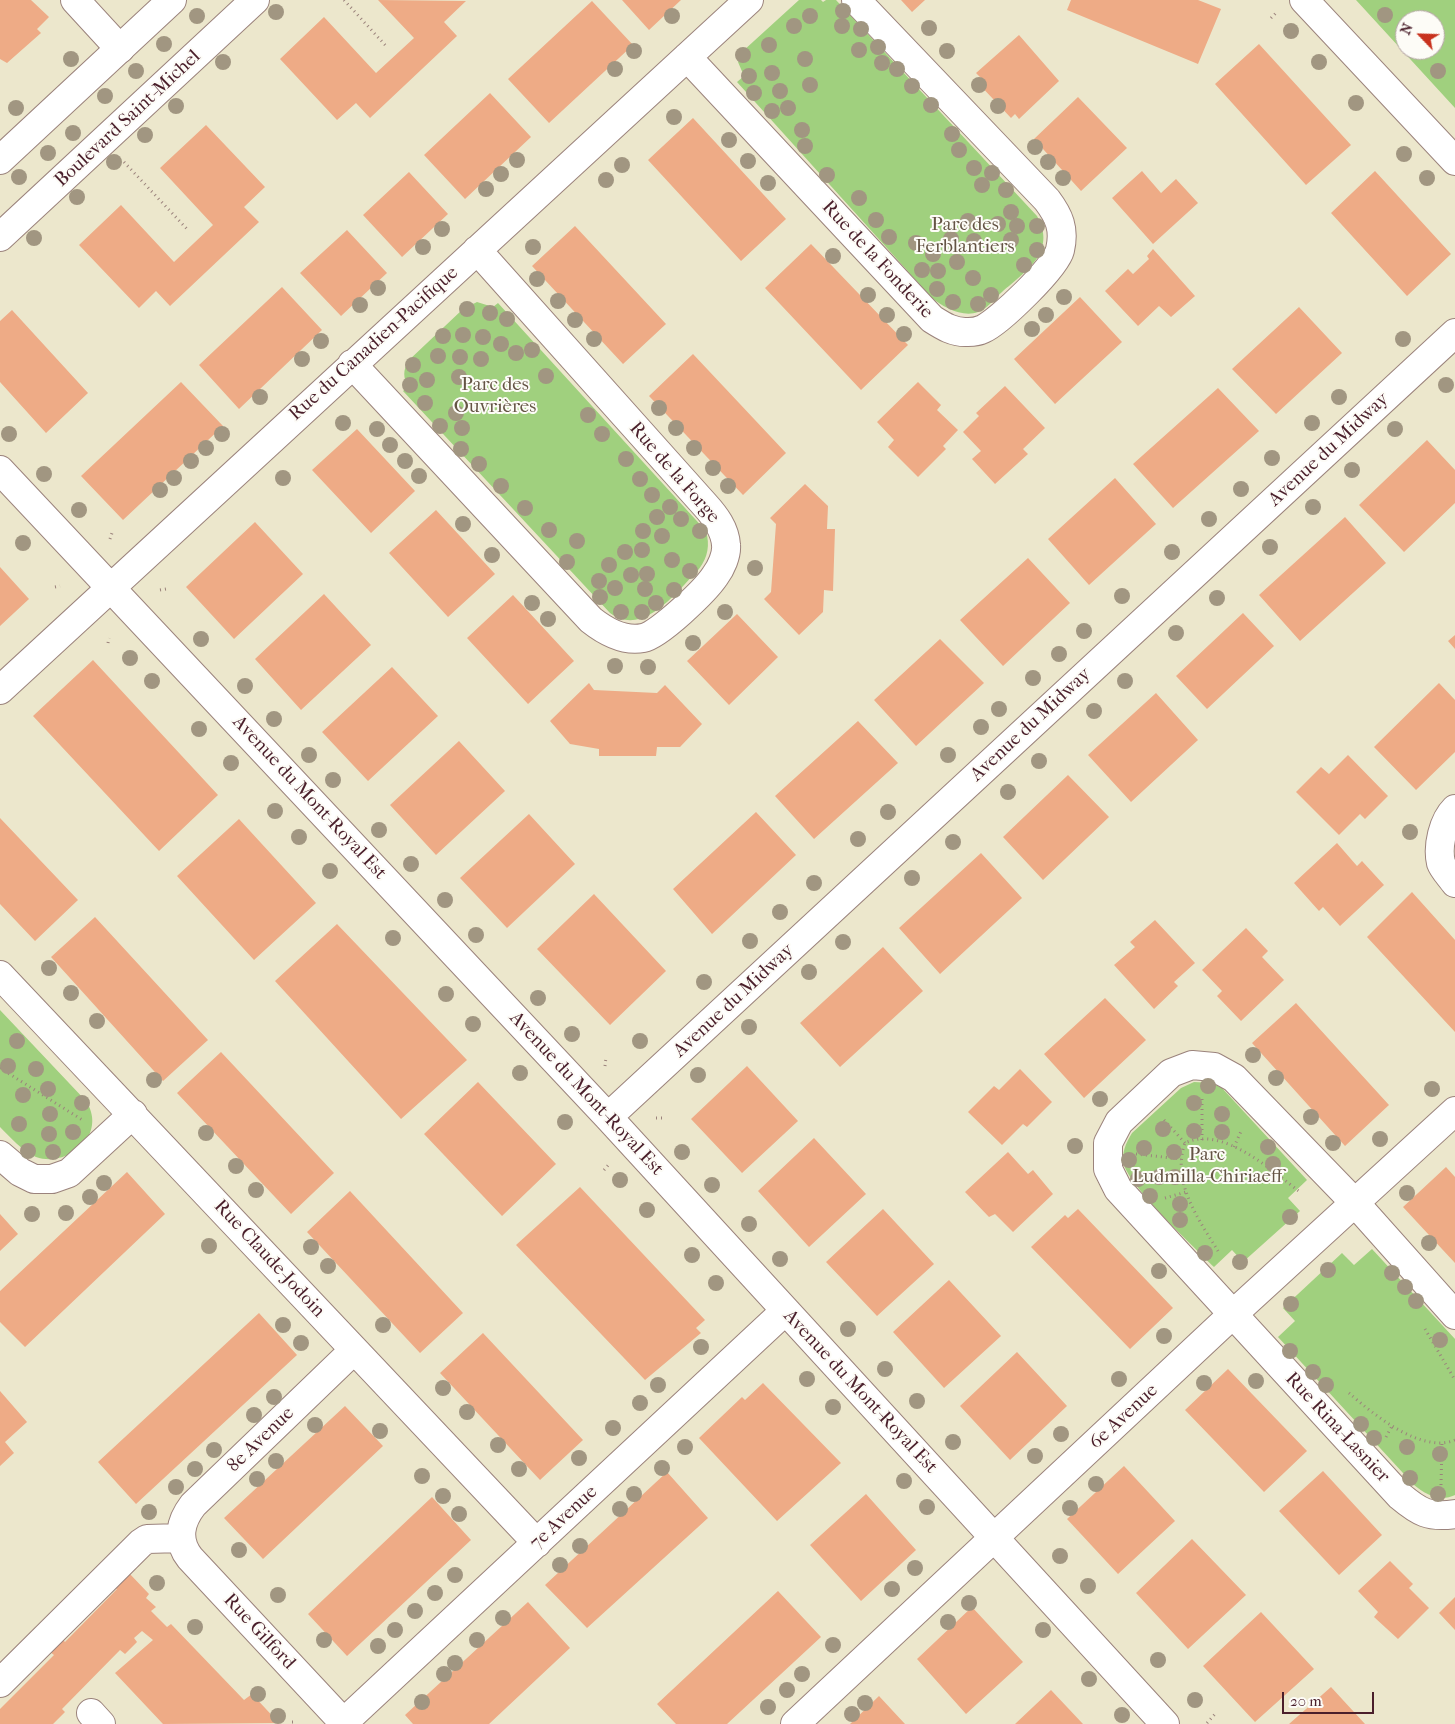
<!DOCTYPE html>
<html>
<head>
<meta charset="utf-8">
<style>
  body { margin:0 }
  #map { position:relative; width:1455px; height:1724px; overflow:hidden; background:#ece7cc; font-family:"IM FELL French Canon",serif }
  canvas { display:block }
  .north { position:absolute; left:1395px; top:10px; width:50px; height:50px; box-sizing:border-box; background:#fdfcf7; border:1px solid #b5a4a5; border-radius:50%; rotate:294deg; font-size:14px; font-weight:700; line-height:20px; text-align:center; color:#4a1f2b }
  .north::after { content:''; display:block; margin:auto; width:18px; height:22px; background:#c8321e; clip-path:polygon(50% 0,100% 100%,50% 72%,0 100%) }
  .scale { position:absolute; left:1282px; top:1692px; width:92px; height:22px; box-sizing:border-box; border:2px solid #4a1f2b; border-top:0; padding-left:6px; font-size:15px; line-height:18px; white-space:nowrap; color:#4a1f2b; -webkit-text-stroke:4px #fdfcf7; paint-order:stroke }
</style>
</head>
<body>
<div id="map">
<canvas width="1455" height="1724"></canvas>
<div class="north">N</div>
<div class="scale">20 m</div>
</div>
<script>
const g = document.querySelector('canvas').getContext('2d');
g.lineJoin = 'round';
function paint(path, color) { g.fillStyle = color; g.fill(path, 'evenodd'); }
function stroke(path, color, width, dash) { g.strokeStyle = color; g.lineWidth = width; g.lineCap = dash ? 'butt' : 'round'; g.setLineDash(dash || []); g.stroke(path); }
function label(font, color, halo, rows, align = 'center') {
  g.font = font + ' "IM FELL French Canon",serif'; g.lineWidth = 4; g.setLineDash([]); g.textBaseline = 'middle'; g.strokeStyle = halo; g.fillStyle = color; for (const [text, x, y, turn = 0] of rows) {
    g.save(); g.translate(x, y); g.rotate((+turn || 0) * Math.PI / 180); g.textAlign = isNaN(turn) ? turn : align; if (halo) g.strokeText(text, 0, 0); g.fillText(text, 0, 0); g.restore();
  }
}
const green = new Path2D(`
  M799,0H821L823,2L826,0H836L1037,216C1057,252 1026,271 1002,292C995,298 987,309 978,312C963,318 943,307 932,298L737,82L744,76L738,62L743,51Z
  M1356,0H1455V108ZM1405,20H1435V50H1405Z
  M477,302L493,307L498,303L706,531C710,545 708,557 699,569C677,591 644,638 610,613L403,391L408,387C403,377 403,371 408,361L463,309Z
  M0,1010L86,1101C108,1135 68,1168 36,1157C22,1151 10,1137 0,1127Z
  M1194,1082L1212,1083L1222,1088L1307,1180L1288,1198L1300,1211L1243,1262L1232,1250L1214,1267C1194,1247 1131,1188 1124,1165C1121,1153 1126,1143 1132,1133L1181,1088Z
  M1372,1249L1455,1339V1495C1440,1502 1426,1495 1414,1485L1278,1337L1295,1321L1283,1308L1342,1253L1354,1265Z`);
const building = new Path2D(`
  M0,0H31L49,17L37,29L41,33L7,63L0,59Z
  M378,0L466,1L444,22L457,36L370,118L356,103L337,120L280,59L324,17L376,73L414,38Z
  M622,0H681L649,30Z
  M901,0H925L912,12Z
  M1071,0H1198L1221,9L1198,64L1067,10Z
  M592,1L633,45L549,123L508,79Z
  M1019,35L1059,81L1019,119L1015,114L1011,118L977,82L981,78L976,73Z
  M1259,44L1351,145L1306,185L1215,84Z
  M490,93L531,137L465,199L424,155Z
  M1078,97L1127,148L1081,191L1034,139Z
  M693,118L786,219L741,261L648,160Z
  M206,125L265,187L244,207L259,222L170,306L156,291L139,308L79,245L121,205L174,262L213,225L160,168Z
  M1142,171L1161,193L1176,179L1198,203L1153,244L1112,198Z
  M1375,171L1451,254L1407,296L1331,213Z
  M409,172L448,214L402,257L363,215Z
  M575,226L666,324L623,364L532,266Z
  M347,230L387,273L341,316L300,273Z
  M811,244L908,345L861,390L765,288Z
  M1153,249L1195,296L1171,317L1159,306L1138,326L1105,291L1128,269L1133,274L1149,259L1147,256Z
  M282,287L322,330L239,409L199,365Z
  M1080,297L1122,342L1055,404L1014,359Z
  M1299,307L1342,353L1276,414L1232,369Z
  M12,310L88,393L46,433L0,382V321Z
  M693,354L786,453L743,495L649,396Z
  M181,382L223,426L123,520L81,476Z
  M918,382L941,405L937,410L958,430L943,446L946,449L918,477L888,447L894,440L877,422Z
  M1005,386L1045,428L1023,449L1028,454L995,484L972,459L981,451L963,432L979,416L976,413Z
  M1218,388L1259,431L1173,508L1133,464Z
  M357,429L415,491L371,533L312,470Z
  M1427,440L1455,470V503L1404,552L1359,505Z
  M1115,478L1156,524L1089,585L1048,539Z
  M805,484L828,506L827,529H835L833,591L824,590L823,612L799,635L764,599L771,592L776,524L770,518Z
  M436,510L495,574L448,617L389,553Z
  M1345,517L1386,563L1300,641L1259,595Z
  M255,522L303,574L234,639L186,587Z
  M1028,558L1070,603L1003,666L960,620Z
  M0,567L29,599L0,626Z
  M324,594L371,645L301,710L255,659Z
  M513,595L574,661L528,704L467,638Z
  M1243,613L1274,646L1207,709L1176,676Z
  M737,614L778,657L729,705L687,661Z
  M1455,635V649L1448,641Z
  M940,639L984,683L916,746L874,700Z
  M93,660L218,795L159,851L33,716Z
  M392,667L438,716L368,781L322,732Z
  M589,683L594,690L657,693L665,685L702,724L680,747H657L656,756H599V749L570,744L550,721Z
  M1439,683L1455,700V752L1416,790L1374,747Z
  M1156,693L1198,740L1131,802L1088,755Z
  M858,721L898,763L814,839L775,796Z
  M459,741L505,791L436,855L390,805Z
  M1348,755L1388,796L1365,819L1360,814L1339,835L1296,792L1321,767L1329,774Z
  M1068,775L1109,817L1043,880L1003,837Z
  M756,812L796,855L712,934L673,889Z
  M529,814L575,864L507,928L460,878Z
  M0,818L78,900L35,941L0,904Z
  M239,819L316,903L254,960L177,876Z
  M1337,843L1357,866L1362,861L1384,885L1340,926L1323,907L1319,911L1294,883Z
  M981,853L1022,898L940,974L899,928Z
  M1412,892L1455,940V1032L1367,937Z
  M594,894L666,971L610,1025L537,949Z
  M95,917L208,1040L163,1081L51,957Z
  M1155,920L1195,963L1174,982L1178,986L1154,1009L1114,965L1135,947L1130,942Z
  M337,924L467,1060L401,1119L275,981Z
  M1246,928L1268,951L1262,957L1284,980L1241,1021L1217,996L1222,991L1202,970Z
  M883,947L923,991L840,1067L800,1023Z
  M1105,998L1146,1040L1084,1098L1044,1054Z
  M1296,1003L1389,1105L1345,1146L1252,1043Z
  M221,1052L334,1173L291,1214L177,1093Z
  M747,1066L798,1121L742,1173L691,1119Z
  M1020,1069L1052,1102L1027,1127L1023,1124L1002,1145L968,1112L994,1086L999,1090Z
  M478,1082L556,1164L502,1216L424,1134Z
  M814,1138L866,1194L809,1247L758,1191Z
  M1008,1152L1028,1174L1033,1170L1053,1194L1013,1232L995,1214L989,1217L965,1192Z
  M1446,1167L1455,1177V1263L1403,1207Z
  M127,1172L165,1214L25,1347L0,1322V1291Z
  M580,1187L705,1320L696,1328L701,1333L645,1380L516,1245Z
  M350,1191L463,1313L420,1353L307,1232Z
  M883,1209L934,1264L877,1316L826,1262Z
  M1078,1209L1173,1308L1130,1349L1031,1247L1065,1215L1068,1218Z
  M0,1214L18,1234L0,1251Z
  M949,1280L1001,1336L944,1388L893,1332Z
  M259,1313L297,1355L136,1504L98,1462Z
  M483,1333L583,1440L540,1480L440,1373Z
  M1017,1352L1067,1406L1010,1460L960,1406Z
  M1228,1369L1307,1451L1264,1492L1185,1410Z
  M763,1383L841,1463L777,1521L699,1438L742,1397L745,1400Z
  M0,1391L27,1422L5,1442L14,1453L0,1466Z
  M345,1406L383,1446L263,1559L224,1518Z
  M1124,1466L1175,1521L1118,1574L1067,1519Z
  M1323,1471L1382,1535L1339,1575L1279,1511Z
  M667,1472L708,1518L587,1628L545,1585Z
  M866,1494L916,1550L861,1601L810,1545Z
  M432,1497L471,1540L347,1656L308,1614Z
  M1192,1539L1246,1595L1188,1649L1136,1593Z
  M1390,1561L1413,1584L1409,1588L1429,1608L1398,1639L1374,1617L1378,1612L1358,1591Z
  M128,1572L149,1594L146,1598L156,1607L151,1611L167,1627L171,1624L244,1700L252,1694L279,1723L163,1724L115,1673L153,1640L142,1631L134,1638L137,1642L125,1654L120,1650L62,1709L65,1712L53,1724H0V1709L54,1655L50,1652L63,1640L65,1642L117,1589L113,1586Z
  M778,1591L821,1637L727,1724H676L657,1704Z
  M1455,1597V1630L1439,1613Z
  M528,1602L570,1648L489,1724H413L405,1715Z
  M972,1607L1023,1662L966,1714L917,1659Z
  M1261,1612L1314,1669L1255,1722L1203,1666Z
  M1331,1687L1365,1724H1289Z
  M1051,1690L1083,1724H1015Z
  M879,1696L905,1724H850Z`);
const path = new Path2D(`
  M344,0L386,46
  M1271,18L1278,11
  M124,162L187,229
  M110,539L112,533
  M55,587L60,586
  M160,590L166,589
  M108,643L109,638
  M605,1066L606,1057
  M0,1068L84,1121
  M656,1118H662
  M1164,1120L1185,1143
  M1202,1140V1095
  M1234,1147L1242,1129
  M1136,1154L1181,1159
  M604,1170L610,1163
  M1165,1198L1186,1192
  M1218,1251C1199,1220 1171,1182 1185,1143C1223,1125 1272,1171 1300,1192
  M1425,1329L1455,1380
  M1349,1393C1373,1414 1421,1454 1455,1440
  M1386,1437L1392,1426
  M1441,1485L1442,1443
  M292,1722H297
  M1207,1723L1216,1713`);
const minor = new Path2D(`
  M75,0L120,49
  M1304,0L1455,161
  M687,57L932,319C943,326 954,333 968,332C972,332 979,331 983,329C999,322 1056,267 1060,250C1065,229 1059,216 1047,200L856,0
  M352,364L591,620C605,631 623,642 643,638C659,635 705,591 715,576C721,568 727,555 726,545C725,529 715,516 705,505L477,250
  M0,470L608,1117L1165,1724
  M0,690L749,0
  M1455,809C1443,821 1437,846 1441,863C1443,869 1451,877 1455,883
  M0,975L537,1543
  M608,1117L1455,333
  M0,1155L20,1172L34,1179H52L69,1173L133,1114
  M1455,1315L1356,1204L1234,1078L1214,1067L1192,1065L1171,1073L1119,1122L1108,1143V1169L1118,1189L1400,1496C1419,1512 1429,1518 1455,1514
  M0,1683L141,1543L147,1539L181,1538
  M91,1713L101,1724
  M342,1724L785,1311
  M345,1724L190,1558C176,1540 180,1522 193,1505L354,1350
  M795,1724L1232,1315L1455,1111`);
const major = new Path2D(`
  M0,160L172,0
  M0,237L255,0`);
const trees = [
  [843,11],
  [276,12],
  [1385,15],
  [197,16],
  [672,16],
  [810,16],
  [794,26],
  [842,26],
  [929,28],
  [861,29],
  [1291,31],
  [164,44],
  [769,45],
  [878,47],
  [859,50],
  [634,51],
  [947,51],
  [743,55],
  [71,59],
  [805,59],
  [223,62],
  [1319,62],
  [882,63],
  [615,69],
  [897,69],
  [136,71],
  [1438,71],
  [772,73],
  [749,76],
  [810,85],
  [979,85],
  [912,86],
  [780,91],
  [754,93],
  [105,96],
  [1356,103],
  [931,105],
  [176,106],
  [998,106],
  [16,108],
  [788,108],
  [772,111],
  [674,117],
  [802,130],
  [73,133],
  [952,134],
  [145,135],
  [729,140],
  [805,146],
  [1035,147],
  [959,150],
  [48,153],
  [1404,154],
  [517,160],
  [748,161],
  [114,162],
  [1048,162],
  [622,165],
  [974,168],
  [992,173],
  [501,174],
  [827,175],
  [19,177],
  [1063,178],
  [1427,178],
  [606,180],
  [768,183],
  [982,185],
  [486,189],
  [1006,190],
  [77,197],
  [859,198],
  [1011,212],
  [876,220],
  [968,221],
  [998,224],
  [1017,226],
  [1037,226],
  [442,229],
  [889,237],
  [34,238],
  [951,239],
  [1011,240],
  [974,241],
  [916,243],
  [423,247],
  [533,247],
  [1037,250],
  [933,254],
  [833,256],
  [957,262],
  [1024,265],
  [922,270],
  [938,271],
  [973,278],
  [537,279],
  [378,288],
  [937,289],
  [868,295],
  [991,295],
  [1064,297],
  [558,301],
  [953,302],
  [978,304],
  [360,305],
  [467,309],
  [490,313],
  [887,315],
  [1046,315],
  [507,319],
  [575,320],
  [1032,329],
  [904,334],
  [463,335],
  [443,336],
  [483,337],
  [594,339],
  [1403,339],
  [321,341],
  [501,344],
  [532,350],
  [516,353],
  [438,356],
  [460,357],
  [302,359],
  [481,359],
  [413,365],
  [546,376],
  [459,377],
  [427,380],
  [410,385],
  [1446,385],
  [260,397],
  [1339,397],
  [425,403],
  [659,408],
  [456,413],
  [588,415],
  [343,423],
  [1312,423],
  [440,426],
  [462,428],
  [676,428],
  [377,429],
  [1395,429],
  [9,434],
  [222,434],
  [602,434],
  [390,445],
  [206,448],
  [694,448],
  [461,449],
  [1272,458],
  [626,459],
  [191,461],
  [405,461],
  [479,464],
  [713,468],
  [1352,470],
  [44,474],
  [419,476],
  [174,478],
  [283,478],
  [640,479],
  [501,486],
  [728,486],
  [1241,489],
  [160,490],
  [652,495],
  [670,507],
  [1313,507],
  [525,508],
  [79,510],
  [657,517],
  [681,519],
  [1209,519],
  [463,524],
  [549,530],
  [643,531],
  [700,531],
  [662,536],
  [577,541],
  [23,543],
  [1270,547],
  [642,550],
  [625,552],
  [1172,552],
  [492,555],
  [672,560],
  [567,562],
  [609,565],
  [755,568],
  [690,571],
  [647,574],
  [631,575],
  [599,581],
  [615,588],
  [645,589],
  [674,590],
  [1122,596],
  [600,597],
  [1217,598],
  [532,603],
  [656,603],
  [621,612],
  [642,612],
  [725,612],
  [548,619],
  [1084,631],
  [1176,633],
  [201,639],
  [693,643],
  [1059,654],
  [130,658],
  [615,666],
  [648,667],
  [1033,678],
  [152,681],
  [1125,681],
  [245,686],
  [999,709],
  [1094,711],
  [274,719],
  [981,727],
  [199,729],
  [309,755],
  [948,755],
  [1039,761],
  [231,763],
  [333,780],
  [1008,792],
  [275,811],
  [888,812],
  [379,830],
  [1410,832],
  [299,837],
  [858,839],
  [953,842],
  [411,864],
  [330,871],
  [912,878],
  [814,883],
  [445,900],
  [780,912],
  [476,935],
  [393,938],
  [750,941],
  [843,942],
  [49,968],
  [809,972],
  [704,982],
  [71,993],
  [446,994],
  [538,998],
  [97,1021],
  [473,1024],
  [749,1027],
  [572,1034],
  [17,1041],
  [640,1041],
  [1253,1055],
  [8,1066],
  [36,1069],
  [520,1073],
  [698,1075],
  [1276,1078],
  [154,1080],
  [1208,1086],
  [48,1089],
  [1432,1089],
  [23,1095],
  [1100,1099],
  [82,1103],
  [1194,1103],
  [50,1114],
  [1222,1114],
  [1311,1117],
  [565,1122],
  [19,1124],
  [1163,1129],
  [1194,1131],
  [73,1132],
  [1222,1132],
  [206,1133],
  [49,1134],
  [1380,1139],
  [1333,1143],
  [1075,1146],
  [1268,1147],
  [1144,1148],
  [28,1151],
  [53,1152],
  [682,1152],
  [1174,1152],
  [1129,1160],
  [1273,1164],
  [236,1166],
  [1159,1177],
  [1175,1177],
  [1138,1179],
  [620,1180],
  [104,1183],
  [712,1185],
  [256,1190],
  [1407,1193],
  [1150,1196],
  [90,1197],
  [1180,1204],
  [647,1210],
  [66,1213],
  [32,1214],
  [1290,1217],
  [1180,1220],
  [749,1224],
  [1429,1243],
  [209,1246],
  [311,1247],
  [1205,1253],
  [692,1255],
  [780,1259],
  [1240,1262],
  [328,1266],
  [1328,1270],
  [1159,1271],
  [1392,1273],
  [716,1283],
  [1405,1287],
  [1416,1301],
  [1291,1304],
  [283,1325],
  [383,1325],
  [848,1329],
  [1164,1336],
  [1440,1340],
  [301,1343],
  [701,1347],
  [1290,1351],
  [885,1369],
  [1313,1372],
  [807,1379],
  [1119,1379],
  [1256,1381],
  [1204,1383],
  [658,1385],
  [1326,1385],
  [443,1388],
  [274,1397],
  [917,1401],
  [640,1403],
  [833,1407],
  [467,1412],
  [254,1415],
  [1361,1424],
  [315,1425],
  [613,1428],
  [380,1431],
  [1061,1434],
  [1374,1438],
  [953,1442],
  [498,1445],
  [685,1447],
  [1407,1447],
  [214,1450],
  [1440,1454],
  [1035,1456],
  [579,1458],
  [276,1461],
  [662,1468],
  [195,1469],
  [519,1469],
  [422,1476],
  [1410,1478],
  [257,1479],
  [904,1481],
  [1096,1484],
  [176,1487],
  [634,1494],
  [1438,1494],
  [443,1496],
  [927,1507],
  [1070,1508],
  [620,1509],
  [149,1512],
  [459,1514],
  [580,1546],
  [239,1550],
  [1060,1556],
  [560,1565],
  [915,1568],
  [455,1575],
  [157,1583],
  [1088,1586],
  [892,1589],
  [435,1593],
  [278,1595],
  [969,1603],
  [415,1611],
  [503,1618],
  [948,1622],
  [195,1627],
  [395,1630],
  [1043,1630],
  [324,1640],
  [477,1640],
  [833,1645],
  [378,1646],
  [1158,1660],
  [455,1663],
  [444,1674],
  [802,1674],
  [1089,1679],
  [787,1690],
  [258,1694],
  [1195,1700],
  [422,1702],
  [865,1703],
  [768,1707],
  [852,1714],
  [1122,1715],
  [278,1716]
];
const streetNames = [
  ["Boulevard Saint-Michel",128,119,-43],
  ["Rue de la Fonderie",877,260,47],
  ["Rue du Canadien-Pacifique",374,344,-42],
  ["Avenue du Midway",1329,450,-43],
  ["Rue de la Forge",674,473,49],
  ["Avenue du Midway",1031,725,-43],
  ["Avenue du Mont-Royal Est",309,798,47],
  ["Avenue du Midway",734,1001,-43],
  ["Avenue du Mont-Royal Est",586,1094,47],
  ["Rue Claude-Jodoin",269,1259,47],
  ["Avenue du Mont-Royal Est",860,1392,47],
  ["6e Avenue",1124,1417,-43],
  ["Rue Rina-Lasnier",1337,1428,47],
  ["8e Avenue",261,1440,-44],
  ["7e Avenue",564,1518,-43],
  ["Rue Gilford",259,1632,47]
];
const parkNames = [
  ["Parc des",965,225],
  ["Ferblantiers",965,247],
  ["Parc des",495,385],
  ["Ouvrières",495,407],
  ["Parc",1207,1155],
  ["Ludmilla-Chiriaeff",1207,1177]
];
paint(green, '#a0d07e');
paint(building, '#eeab86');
stroke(minor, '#9b837c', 30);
stroke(major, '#9b837c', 30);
stroke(path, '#9b837c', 3, [1, 4]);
stroke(minor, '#fff', 28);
stroke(major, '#fff', 28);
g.fillStyle = '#a19681';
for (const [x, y] of trees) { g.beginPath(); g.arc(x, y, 8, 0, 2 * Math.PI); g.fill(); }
label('19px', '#4a1f2b', '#fdfcf7', streetNames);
label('19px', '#645444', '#fdfcf7', parkNames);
</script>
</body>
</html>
